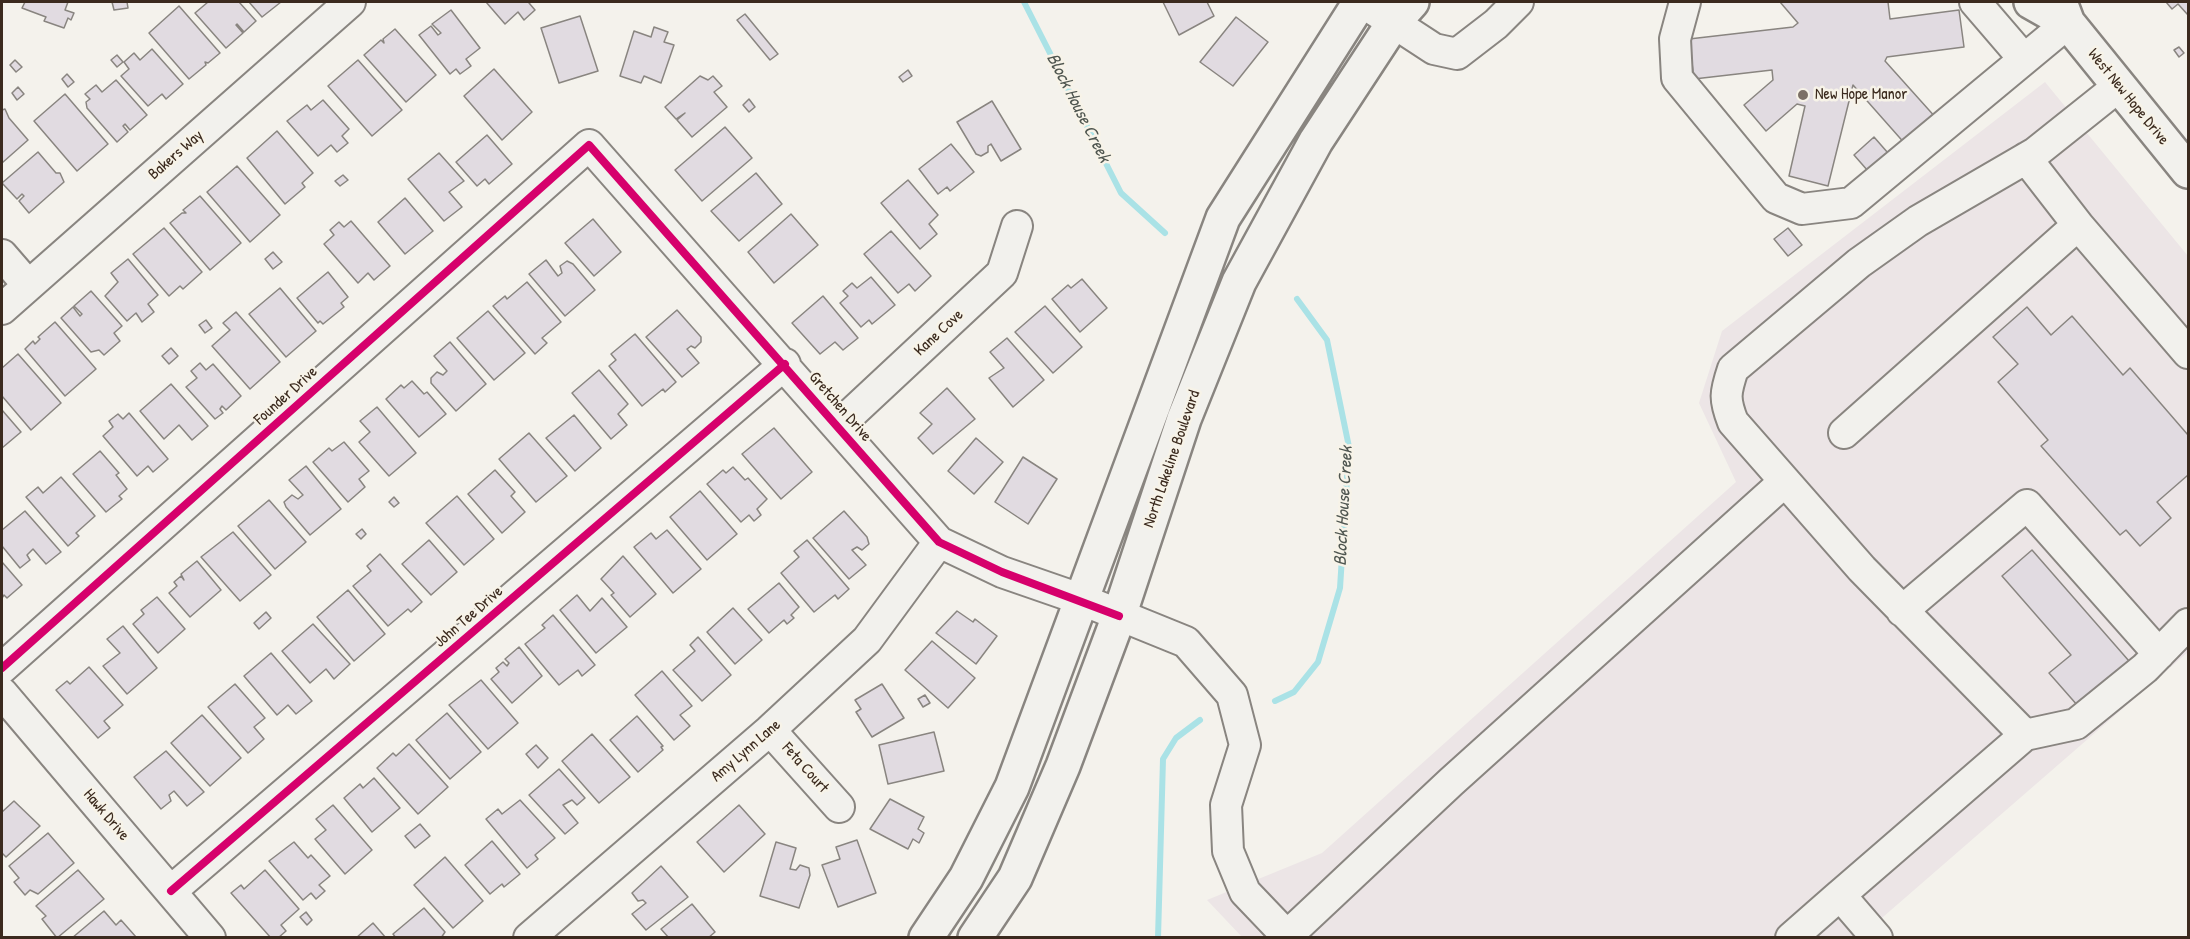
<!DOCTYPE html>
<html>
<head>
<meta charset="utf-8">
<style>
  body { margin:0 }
  #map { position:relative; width:2190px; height:939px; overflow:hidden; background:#f4f2ec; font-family:"Patrick Hand",sans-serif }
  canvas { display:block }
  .frame { position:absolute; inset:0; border:3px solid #3b2a1e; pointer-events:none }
</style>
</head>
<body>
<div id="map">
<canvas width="2190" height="939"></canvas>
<div class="frame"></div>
</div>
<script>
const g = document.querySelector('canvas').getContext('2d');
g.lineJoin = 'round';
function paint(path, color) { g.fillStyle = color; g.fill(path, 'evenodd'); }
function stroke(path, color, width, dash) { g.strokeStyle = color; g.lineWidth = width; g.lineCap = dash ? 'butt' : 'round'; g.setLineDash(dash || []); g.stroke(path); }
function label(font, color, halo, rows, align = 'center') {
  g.font = font + ' "Patrick Hand",sans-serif'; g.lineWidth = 5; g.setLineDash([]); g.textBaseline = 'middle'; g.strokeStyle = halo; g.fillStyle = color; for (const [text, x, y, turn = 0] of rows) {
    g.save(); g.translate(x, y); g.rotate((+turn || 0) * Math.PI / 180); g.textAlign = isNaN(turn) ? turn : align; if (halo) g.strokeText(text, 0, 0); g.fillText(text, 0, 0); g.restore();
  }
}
const built = new Path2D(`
  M2045,82L2188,256V652L1860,937H1242L1207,900L1322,853L1736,482L1699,403L1722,331Z`);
const stream = new Path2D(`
  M1024,2L1121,193L1165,233
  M1275,701L1294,692L1318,662L1340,588L1349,447L1327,340L1297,299
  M1158,938L1163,759L1176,738L1200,720`);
const building = new Path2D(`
  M25,2H68L65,10L74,13L71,20L68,18L64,28L44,21L46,17L22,8Z
  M112,2H127L128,8L114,10Z
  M208,2H239L256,21L244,32L237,24L236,25L243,33L226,48L195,13Z
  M249,2H281L262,17Z
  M486,2H531L529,3L535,10L524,20L518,12L505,24Z
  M1163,2H1207L1214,16L1179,35Z
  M1780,2H1888L1890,19L1959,10L1964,47L1887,57L1885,61L1937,119L1907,146L1853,85L1828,186L1789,176L1805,106L1797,104L1766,131L1744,105L1773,80L1772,70L1694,79L1689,39L1793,27L1798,23Z
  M2166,2H2188V15L2178,4L2172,9Z
  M179,6L220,53L208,63L205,62L206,65L189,79L149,33Z
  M451,10L480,48L466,59L471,66L460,74L456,69L450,74L419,35L431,26L438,35L441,33L432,24Z
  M745,14L778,54L770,60L737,20Z
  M580,16L598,71L559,83L541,28Z
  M1236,17L1268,42L1233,86L1200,62Z
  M654,27L668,32L664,42L674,45L661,83L644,76L641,83L620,76L634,31L651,37Z
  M395,29L436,75L406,102L364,55L381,40L384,43L383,39Z
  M2179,47L2184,53L2179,57L2174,50Z
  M152,49L183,84L166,99L162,94L148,106L121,76L129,69L124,62L134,53L140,60Z
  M117,55L123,62L117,67L111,60Z
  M15,60L22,67L16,72L10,65Z
  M358,60L402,110L372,136L328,86Z
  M494,69L532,112L502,140L464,96Z
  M908,70L912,76L903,82L899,77Z
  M67,74L74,82L68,87L62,79Z
  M700,76L708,80L713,76L722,86L714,92L727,107L692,137L677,120L685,113L676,119L665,107Z
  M116,80L147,115L130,130L125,124L123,126L128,132L117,142L87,108L86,102L90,99L85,94L96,85L102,92Z
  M18,87L24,94L17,100L12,93Z
  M65,94L108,144L77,171L34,121Z
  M749,99L755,107L749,112L743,105Z
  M323,100L349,129L342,136L348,143L337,152L331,145L318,156L287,121L307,105L311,110Z
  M992,101L1021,149L1001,161L991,144L988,146V152L981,156L976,154L957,122Z
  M5,109L9,118L28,140L2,163V110Z
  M725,127L752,158L702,201L675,170Z
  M277,131L313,173L302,183L305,187L285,204L247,158Z
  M487,135L512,164L489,184L485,179L477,186L456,162Z
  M1874,137L1888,153L1868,171L1854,155Z
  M951,144L974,172L950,191L947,187L938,194L919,169Z
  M38,152L56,173H60L64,182L29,213L19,201L24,196L22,194L17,199L2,183Z
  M439,153L464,181L449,192L462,207L444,221L408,179Z
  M237,166L280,215L250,242L207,192Z
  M756,173L782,204L739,241L711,211Z
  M343,175L348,180L340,186L335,181Z
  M908,180L938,215L929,224L937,234L920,249L881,203Z
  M200,196L241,243L210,270L170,223L182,213H186L183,210Z
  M405,198L433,231L405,254L378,222Z
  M791,214L818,245L774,283L748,252Z
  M593,219L621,252L594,276L565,243Z
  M351,221L390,266L374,280L368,273L358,283L324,244L334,235L330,230L339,222L344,227Z
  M164,228L202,272L183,289L180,286L169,296L133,254Z
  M1788,228L1802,245L1788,256L1774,239Z
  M891,231L931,276L915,291L909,284L898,293L864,254Z
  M273,252L282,262L273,269L265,259Z
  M128,259L158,295L148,304L154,312L142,322L136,313L127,321L105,296L118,282L111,273Z
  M546,260L558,276L562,273L560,266L567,261L573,264L595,290L565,316L529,274Z
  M328,272L348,297L341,303L344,307L323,324L320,321L318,323L297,298Z
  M871,277L895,305L872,324L869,320L861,327L840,303L848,296L843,291L852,283L857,288Z
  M1082,279L1107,308L1080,332L1052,299L1068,285L1071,288Z
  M527,282L561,322L542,338L547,343L535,354L493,306L505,296L507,299Z
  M280,288L316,331L286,357L249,314Z
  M91,291L122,326L114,333L120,341L104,355L99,350L91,352L61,318L73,307L80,316L82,314L74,306Z
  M823,296L858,338L843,350L835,342L820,354L792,323Z
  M1045,306L1082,347L1053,373L1015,332Z
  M2027,307L2051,335L2072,316L2123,375L2130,368L2188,435V475L2157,502L2171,518L2140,546L2126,530L2120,535L2041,446L2048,440L1998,382L2018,364L1993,337Z
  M677,310L701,337V342L695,348L691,346L687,349L699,363L682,377L646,337Z
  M488,311L525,353L494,380L457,338Z
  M236,312L280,362L250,389L212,346L230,330L223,323Z
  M206,320L212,328L205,333L199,325Z
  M55,322L96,369L65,396L25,349L33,341L35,344L40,339L38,337Z
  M635,334L676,382L665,392L663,389L642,406L609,366L616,360L611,354Z
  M1007,338L1044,380L1013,407L989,378L1004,368L990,352Z
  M450,342L486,384L456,411L431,383V378L437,372L443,375L447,371L434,356Z
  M171,348L178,356L169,364L162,356Z
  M18,354L61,403L31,430L2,396V368Z
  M200,363L206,370L213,364L241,396L226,410L222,406L220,409L223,413L215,419L186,387L197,378L191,371Z
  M599,370L628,404L618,414L627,425L611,439L572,393Z
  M412,381L424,394L427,392L446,414L419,437L386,399L401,385L404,388Z
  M171,384L208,426L192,440L179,425L164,439L140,411Z
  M947,388L975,419L933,454L918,438L932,424L920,413Z
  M377,407L416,453L389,476L359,442L370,432L360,421Z
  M2,410L21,432L2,448Z
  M129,413L168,459L153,472L148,466L137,476L103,436L113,427L109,421L118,414L123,419Z
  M574,415L601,448L575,471L546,438Z
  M774,428L812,472L781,499L742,454Z
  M529,433L567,476L536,502L499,459Z
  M976,438L1003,462L974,494L948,471Z
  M344,442L369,471L359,479L365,487L348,502L313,462L329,448L332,451Z
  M100,451L119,473L116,475L127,489L119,496L122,499L106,512L73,474Z
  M1023,457L1057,479L1028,524L995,502Z
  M306,466L341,509L310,535L286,507L284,502L292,495L298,499L303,495L289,480Z
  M733,467L745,480L748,478L767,499L757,509L761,515L754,521L749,515L741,522L707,484L723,470L726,473Z
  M495,470L515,492L511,496L525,512L502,533L468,494Z
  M61,477L95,516L76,533L79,536L68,546L26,497L38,487L43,493Z
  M700,491L737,534L707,560L670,517Z
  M457,496L494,539L464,565L426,523Z
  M394,497L399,503L394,507L389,502Z
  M269,500L306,542L275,569L238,526Z
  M25,511L61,552L46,564L33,549L27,555L30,560L20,568L2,546V530Z
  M844,511L867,537L869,544L862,550L857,547L852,550L866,565L849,579L813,538Z
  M362,529L366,534L361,539L356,534Z
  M667,530L701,569L673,593L634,547L651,533L656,539Z
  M233,532L271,575L240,601L201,557Z
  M429,540L457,572L431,595L402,564Z
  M807,540L849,589L838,599L835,595L814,612L781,573L799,557L794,551Z
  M2032,550L2129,661L2078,706L2049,673L2071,655L2002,576Z
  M380,554L422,602L411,612L408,609L388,626L353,586L371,571L367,566Z
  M623,556L656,594L630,617L611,595L614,593L601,579Z
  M197,561L221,590L190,617L169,593L177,586L174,582L181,576L184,580L181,574Z
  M2,562L22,585L7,598L4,595L2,598Z
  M779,583L799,607L791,615L794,618L787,624L784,620L769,633L748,609Z
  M348,590L385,634L354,661L317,617Z
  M577,595L590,611L602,598L627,627L596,653L560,610Z
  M157,597L185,629L158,653L133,624L144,614L141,610Z
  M733,608L762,640L735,664L707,632Z
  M957,611L973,622L975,619L997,636L976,664L936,633Z
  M266,612L271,618L259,629L254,623Z
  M553,615L595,665L582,676L578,670L559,685L525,644L545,628L542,625Z
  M313,624L350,664L334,679L326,669L310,683L282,651Z
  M123,626L157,668L127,694L103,666L120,653L107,639Z
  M698,637L731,675L702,701L673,670L695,651L690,645Z
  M932,641L975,678L948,708L905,670Z
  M519,647L542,676L512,703L491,679L499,672L496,668L503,662L507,666L509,663L505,659Z
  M271,653L312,701L296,714L288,705L277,715L244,676Z
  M89,667L123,705L104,721L110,728L98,738L56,690L67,681L70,684Z
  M662,671L692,706L680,715L690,726L674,740L635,695Z
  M481,680L518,723L488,749L449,705Z
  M235,684L265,718L254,727L264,739L248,753L208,707Z
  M882,684L904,718L872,737L856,712L861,709L855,700Z
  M925,695L930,703L923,707L918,699Z
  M447,713L481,752L450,779L416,740Z
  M202,715L241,758L210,786L171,743Z
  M637,716L663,746L661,747L663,750L638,772L610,740Z
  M934,732L944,771L888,784L879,745Z
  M592,734L630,777L599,803L562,761Z
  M409,744L448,787L418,814L377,768L393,753L396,756Z
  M536,745L548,758L538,768L526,754Z
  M166,751L204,792L187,806L174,791L169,795L171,801L161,809L134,777Z
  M559,769L585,798L577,805L572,800L563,805L578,823L565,834L529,795Z
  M374,778L400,808L372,832L344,798L360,784L363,788Z
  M890,799L924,817L918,829L924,833L919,843L913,839L908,849L870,829Z
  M520,800L555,838L535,855L538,859L527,868L486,819L498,809L502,814Z
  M14,801L40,826L6,857L2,853V812Z
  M333,805L372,850L345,874L315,839L326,830L316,819Z
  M739,805L765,834L724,872L697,842Z
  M420,824L430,836L415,848L405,836Z
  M48,833L74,863L38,894L30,890L25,895L14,882L19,878L9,866Z
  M857,840L876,893L838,907L822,865L840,859L836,847Z
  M492,841L520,874L504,887L502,884L490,894L465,865Z
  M294,842L308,858L311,855L330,876L319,885L325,891L316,899L311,893L303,900L269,861Z
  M776,842L796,848L790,869L796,870L800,865L809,868L810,875L799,908L760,896Z
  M445,857L483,901L453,928L414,885Z
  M661,866L688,897L646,930L632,914L646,903L643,900L638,901L632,893Z
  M78,870L104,899L57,938L42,919L46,916L36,906Z
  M265,870L299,909L281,925L286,931L278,938H271L231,893L241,885L244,889Z
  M692,904L715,932L708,938H669L661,929Z
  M424,908L445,932L441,938H396L393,934Z
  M104,911L116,925L121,920L136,937L72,938Z
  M306,912L312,920L307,925L300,917Z
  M373,923L386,938H356Z`);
const minor = new Path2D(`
  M1362,2L1434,49L1457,54L1496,24L1518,2
  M1685,2L1675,39L1677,78L1776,198L1802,209L1851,203L2068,23
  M1975,2L2024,59
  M2078,225L2188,353
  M2,255L28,285
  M2,309L350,2
  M838,426L1002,273L1017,226
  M1844,433L2078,225L2026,158
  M1902,611L2027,505L2159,654
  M2,668L589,145L939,542L1002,572L1080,599L1186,642L1232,695L1245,745L1226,805L1228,851L1245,892L1289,938
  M2,693L210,938
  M770,730L839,807
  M2025,735L2076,724L2145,668L2188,624
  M171,891L785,364
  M1287,936L1451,782L1784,482
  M529,938L770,730L867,640L939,542
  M1791,938L1840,895
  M1877,938L1840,895L2025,735L1862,569L1733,422C1724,399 1725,393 1733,369L1859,263L1918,221L2035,153L2119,86`);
const major = new Path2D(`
  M2031,2L2068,23
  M2060,2L2068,23L2188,171
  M926,938L966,878L1012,787L1223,218L1360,2
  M975,938L1015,878L1063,766L1119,616L1184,419L1239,282L1316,141L1394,22L1412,2`);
const cycleway = new Path2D(`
  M2,668L589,145L939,542L1002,572L1119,616
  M171,891L785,364`);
const markers = [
  [1803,95,6,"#7c7066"]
];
const poiNames = [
  ["New Hope Manor",1815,95]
];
const streetNames = [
  ["West New Hope Drive",2128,97,51],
  ["Bakers Way",176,155,-41],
  ["Kane Cove",939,333,-43],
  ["Founder Drive",286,396,-42],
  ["Gretchen Drive",840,407,49],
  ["North Lakeline Boulevard",1172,459,-71],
  ["John Tee Drive",469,617,-41],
  ["Amy Lynn Lane",746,751,-41],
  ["Feta Court",805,768,48],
  ["Hawk Drive",106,815,50]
];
const waterNames = [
  ["Block House Creek",1078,108,63],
  ["Block House Creek",1344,506,-87]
];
paint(built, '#ece5e6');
stroke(stream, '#aae2e6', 6);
paint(building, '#e1dbe1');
stroke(building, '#898580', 1.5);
stroke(minor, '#898580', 34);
stroke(major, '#898580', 38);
stroke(minor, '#f2f1ed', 30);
stroke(major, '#f2f1ed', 33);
stroke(cycleway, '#d6006c', 8);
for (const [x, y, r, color] of markers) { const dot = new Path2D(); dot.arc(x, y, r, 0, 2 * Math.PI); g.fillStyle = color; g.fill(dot); stroke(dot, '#f7f3e8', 2); }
label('16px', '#3b2a1e', '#f7f3e8', poiNames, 'left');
label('16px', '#3b2a1e', '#f7f3e8', streetNames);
label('italic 18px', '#4f5650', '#f7f3e8', waterNames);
</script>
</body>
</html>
